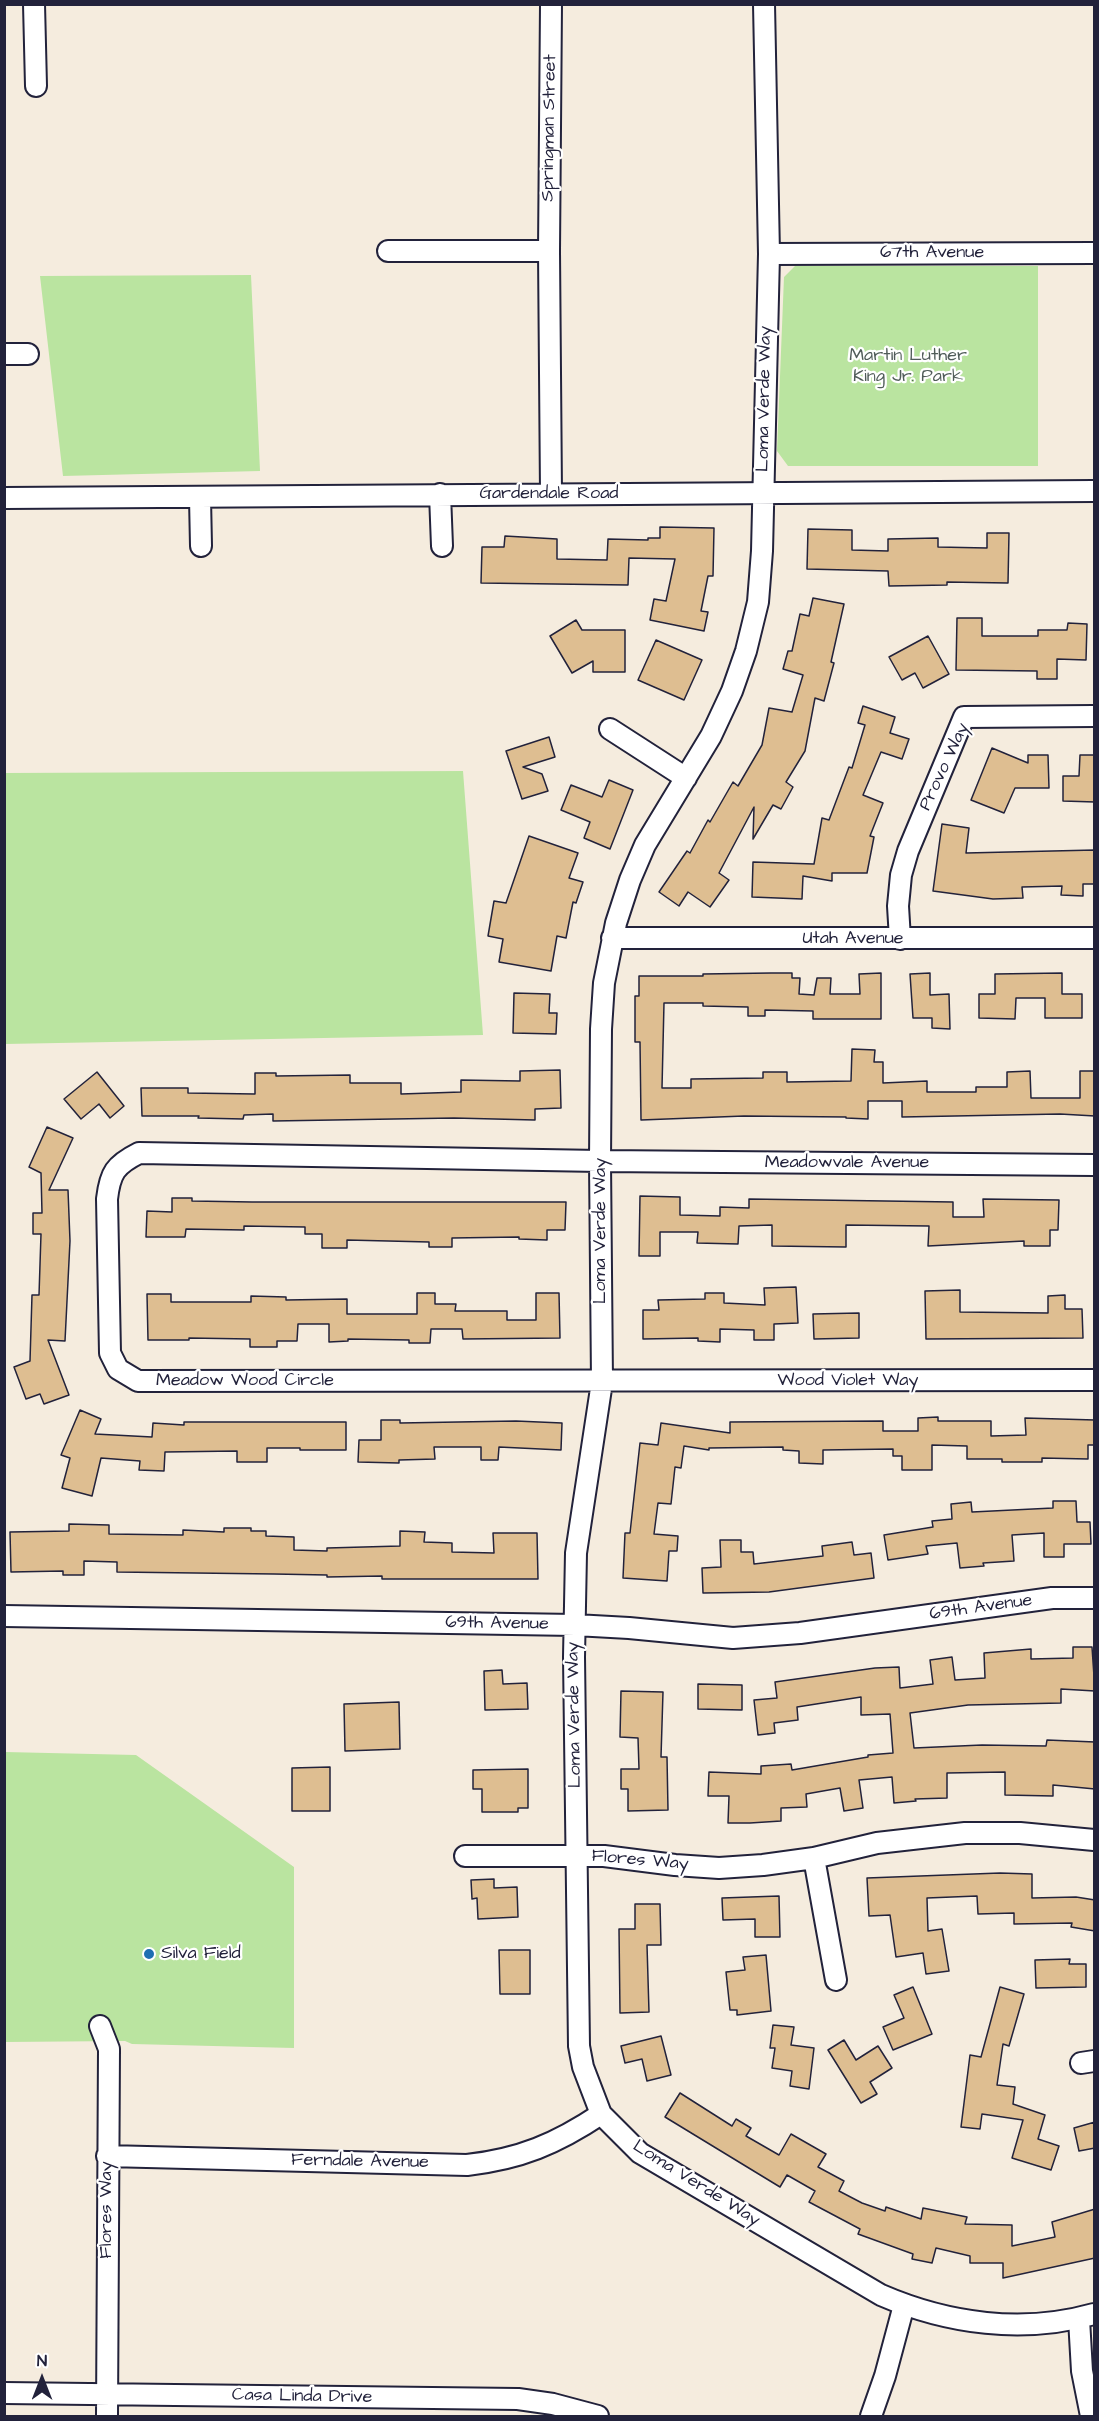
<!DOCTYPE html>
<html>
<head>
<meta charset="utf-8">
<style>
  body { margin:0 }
  #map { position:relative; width:1099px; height:2421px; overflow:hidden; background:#f5ecde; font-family:"Architects Daughter",sans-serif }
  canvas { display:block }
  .frame { position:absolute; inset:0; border:6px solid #22223b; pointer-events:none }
  .north { position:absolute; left:12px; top:2349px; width:60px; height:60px; -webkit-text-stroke:4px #fff; paint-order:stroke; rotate:0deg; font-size:16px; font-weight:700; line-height:24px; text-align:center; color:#22223b }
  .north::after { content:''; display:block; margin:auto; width:21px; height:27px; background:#22223b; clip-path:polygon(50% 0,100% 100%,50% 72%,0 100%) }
</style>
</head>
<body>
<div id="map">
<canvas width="1099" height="2421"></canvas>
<div class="frame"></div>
<div class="north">N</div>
</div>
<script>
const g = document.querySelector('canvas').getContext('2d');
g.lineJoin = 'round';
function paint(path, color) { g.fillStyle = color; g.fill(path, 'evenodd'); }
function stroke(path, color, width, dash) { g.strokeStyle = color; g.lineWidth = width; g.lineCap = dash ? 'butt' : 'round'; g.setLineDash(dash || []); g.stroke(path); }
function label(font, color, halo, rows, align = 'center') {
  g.font = font + ' "Architects Daughter",sans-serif'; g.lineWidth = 4.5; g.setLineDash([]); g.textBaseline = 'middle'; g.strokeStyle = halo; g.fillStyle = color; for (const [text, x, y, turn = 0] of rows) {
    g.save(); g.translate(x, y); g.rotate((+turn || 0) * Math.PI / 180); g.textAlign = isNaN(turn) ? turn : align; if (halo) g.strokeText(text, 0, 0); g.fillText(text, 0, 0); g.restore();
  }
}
const green = new Path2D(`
  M795,266H1038V466H788L777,451L784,277Z
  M251,275L260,471L63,476L40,276Z
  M463,771L483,1035L5,1044V773Z
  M5,1752L136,1755L294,1867V2048L132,2044L125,2041L5,2042Z`);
const building = new Path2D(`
  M660,527L714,528L713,576H708L701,611L708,612L704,631L650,620L654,599L666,601L675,559L629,558L628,585L481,583L482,547H504L505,536L557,539V559L607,560L608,539L648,540V538H660Z
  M808,529L852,530V550L888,551V539L938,538V547L987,548V533H1009L1008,583L947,582V585L889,586L888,571L807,569Z
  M813,598L844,604L831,662L834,663L824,701L815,698L805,751L786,782L793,787L781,809L773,805L753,839L754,807L719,873L729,880L710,907L688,892L679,906L659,892L687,851L690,853L708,820L710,822L733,782L738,786L762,745L769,708L792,712L803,675L783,669L788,651H792L800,614L809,616Z
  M957,618H982V636H1038V630H1067L1068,623L1087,624L1086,660L1057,659V679H1037V671L956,670Z
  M576,620L582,630H625V672H593V661L572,673L550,636Z
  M928,636L949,674L923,688L915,673L902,680L889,657Z
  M656,640L702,660L684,700L638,680Z
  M863,706L895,717L890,733L909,739L902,759L881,752L863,795L883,803L870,836L874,837L867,873H832V881L803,876L802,899L752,897L753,862L814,864L822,818L829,820L849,767L852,768L865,725L858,723Z
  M549,737L555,757L523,767L542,774L548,791L522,799L506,751Z
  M992,748L1028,763V755H1048L1049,788H1015L1004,813L971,800Z
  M1080,755H1095V802L1063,801V776H1079Z
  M609,780L633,790L610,849L584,838L590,822L561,810L571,785L602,797Z
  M942,824L969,828L966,853L1095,850V884H1083V896L1061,895L1062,886L1022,887L1023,898L993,899L933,891Z
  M529,836L578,853L569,878L583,882L576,903L573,902L566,938L557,936L551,971L499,962L503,939L488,936L494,901L506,903Z
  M771,973H792V978H800L799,994L814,995L817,978H831L830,994H860L859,974L881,973V1019H813V1011L765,1010V1016H748V1007L703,1006V1003H664L662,1088H691V1079L763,1078V1072H787V1082L851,1081L852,1049L875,1050L874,1062H883V1083L927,1081V1092H976V1087H1007V1072L1030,1071L1031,1098H1080V1071H1095V1116L1060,1114L902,1117V1101H868V1119L846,1118V1117L744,1116L641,1120L640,1042H635V996H639V976H703V974Z
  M930,973V995L949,994L950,1029L932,1028V1018H913L910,974Z
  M1062,973V994H1082V1018H1045V998H1016L1015,1019L979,1018V994H995V974Z
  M514,993L550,994L549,1013H557L556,1034L513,1033Z
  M560,1070L561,1108L535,1109V1120L454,1118L273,1121V1114L244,1115L243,1119L198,1118L199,1116H142L141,1088H188V1093L255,1094V1073H276V1076L350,1075V1083H401V1094L461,1092V1080L520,1081V1071Z
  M97,1072L124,1106L110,1118L99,1104L81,1119L64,1099Z
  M47,1127L73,1138L49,1190H68L70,1241L65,1341L48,1340L69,1395L44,1404L40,1394L26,1399L14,1367L30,1361L32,1295H39L41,1234H33V1213H42L41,1173L29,1167Z
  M640,1196L680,1197V1215L720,1216V1207L749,1208V1199L953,1202V1217H984L983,1199L1059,1200L1058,1230H1050V1246H1024V1241L928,1246L929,1226L846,1225V1247L772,1246V1225L739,1226L738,1244L697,1243L698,1232H660V1256H639Z
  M172,1198H192V1201L252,1202H566L565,1230H547V1240L519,1239V1237L452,1238V1247H429V1242L347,1240V1248H322V1234H305V1227L244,1226V1230L186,1229L185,1237H146L147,1211L172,1212Z
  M796,1287L798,1323L774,1324V1340H754V1330L720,1329V1342L698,1341V1338L643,1339V1310H659L658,1300L705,1299V1293H724V1303L765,1305L764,1288Z
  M960,1290V1312L1048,1313V1296L1065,1295V1309H1082L1083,1338L926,1339L925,1291Z
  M417,1293H435V1304H456L455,1311H507V1320H536V1293H559L560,1338L463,1339L462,1329H431L430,1343H409V1340L348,1339V1341L329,1342V1324H298L297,1341H277V1347H250V1339L189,1338V1340H148L147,1294H171V1302H251V1296L286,1297V1300L347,1299V1314H417Z
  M859,1313V1338L814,1339L813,1314Z
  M80,1410L101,1419L95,1434L152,1437L153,1423L184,1425V1422H346V1450H300V1448H267V1462H237V1451L165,1452L164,1471L139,1470L140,1461L101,1458L92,1496L62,1488L70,1458L61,1455Z
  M938,1417V1421H991V1436L1026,1435L1025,1418L1095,1420V1445H1088V1459L1042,1458V1462H1002V1459H967V1446L932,1445V1470H902V1456H893V1449L823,1450V1464L799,1463V1451L783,1450V1447L709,1448V1450L684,1446L681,1468L675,1467L671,1504L658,1503L654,1534L678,1536L677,1551H669L667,1581L623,1578L625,1533H630L640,1443L658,1445L661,1423L730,1433V1422L883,1421V1431H918V1418Z
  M381,1420H400V1423L516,1421L562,1423L561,1450L499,1447L498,1460H481V1447H434L435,1459L399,1460V1463L358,1462L359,1440H381Z
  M1053,1501H1076L1077,1522H1090L1091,1544H1064V1557H1044V1533L1012,1535L1014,1561L983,1563L984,1566L960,1568L957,1543L926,1546L928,1554L888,1560L884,1535L933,1527L932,1521L952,1519L951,1504L971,1502L972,1512L1053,1508Z
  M69,1524L109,1525V1534L183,1535V1530L224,1532V1528H251V1531H266V1536L294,1537V1550L327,1551V1548L400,1546V1531L425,1532L424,1542L452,1543V1552L494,1553L493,1533H537L538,1579H382V1576L327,1577V1575L274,1574L117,1572V1562L84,1561V1575H63V1571L11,1572L10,1532L69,1531Z
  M720,1540H741V1552H753L754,1564L823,1556L822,1546L852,1542L854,1555L871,1553L874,1578L769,1592L703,1593L702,1568L721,1567Z
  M1073,1647H1092L1095,1691L1061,1689V1703L968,1705L910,1713L914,1748L982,1745L1046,1746L1047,1740L1095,1742V1789L1053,1785V1796L1005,1795V1772L947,1773V1798L915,1799L916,1801L894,1803L892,1777L859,1780L863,1808L844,1811L840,1788L806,1794L807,1807L781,1808V1821L750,1823H728L729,1796H708L709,1772L761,1774V1766L791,1764L792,1770L868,1757V1755L893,1753L890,1714L861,1715V1697L797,1707L798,1720L774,1723L775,1733L758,1735L754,1700L777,1698L775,1682L875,1668L899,1667L900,1688L933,1684L930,1660L952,1657L955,1680L985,1678L984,1653L1031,1649V1659L1073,1658Z
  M502,1670L503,1684L527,1683L528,1709L485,1710L484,1671Z
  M698,1684L742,1685V1710L698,1709Z
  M621,1691L663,1692L661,1757H667L668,1810L628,1811V1789H621V1769H639L638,1738L620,1737Z
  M399,1702L400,1749L345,1751L344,1704Z
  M330,1767V1811H292V1768Z
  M528,1769V1808H518V1812H482V1789H473V1770Z
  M1000,1873L1032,1874V1898L1076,1897L1095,1900V1931L1071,1927L1072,1923L1014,1924V1913L978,1914L977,1896L927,1898L928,1931L942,1929L949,1971L926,1974L923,1953L896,1957L890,1915L869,1916L867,1878Z
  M494,1879V1888L517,1887L518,1917L478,1919L477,1898L472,1899L471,1880Z
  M779,1896L780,1937H755V1919L723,1920L722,1898Z
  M635,1904H660L661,1945H647L649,2012L620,2013L619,1929H635Z
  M499,1950H530V1994H500Z
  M766,1955L771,2011L737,2015V2010H730L726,1972L745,1970L743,1957Z
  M1070,1959L1069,1964H1086V1987L1036,1988L1035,1960Z
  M913,1987L932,2034L893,2050L883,2027L904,2018L894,1995Z
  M1000,1987L1024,1994L1009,2046L1003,2044L997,2085L1015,2087L1013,2104L1045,2115L1038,2139L1059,2146L1051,2170L1012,2158L1023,2120L982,2114L980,2129L961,2127L970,2055L981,2057Z
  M773,2025L794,2027L791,2045L814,2048L809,2089L790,2086L792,2071L772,2068L775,2048H770Z
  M661,2036L671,2075L647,2081L642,2059L625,2063L621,2046Z
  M844,2040L856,2060L878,2046L892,2068L870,2082L877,2094L861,2103L828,2050Z
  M680,2093L732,2126L736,2119L751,2128L746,2136L779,2155L791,2134L826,2154L818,2167L844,2181L839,2191L862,2203L885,2211L886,2207L921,2219L923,2208L967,2217L965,2224L1012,2225V2246L1055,2237L1052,2222L1095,2209V2258L1003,2278V2263H970V2256L936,2248L932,2263L912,2259L913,2254L858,2234L860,2229L809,2202L815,2191L787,2175L780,2187L665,2117Z
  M1095,2122V2148L1079,2151L1074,2128Z`);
const minor = new Path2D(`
  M34,4L36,86
  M764,4L769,254L762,551L758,602L746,651L732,691L711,736L645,845L630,880L616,923L604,983L601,1029L600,1161L602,1382L576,1553L574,1657L579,2046L583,2067L601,2114L640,2153L881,2295C948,2324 1023,2334 1094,2314
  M388,251H549
  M769,254L1094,253
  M4,354H28
  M440,494L442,546
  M551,494L549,251L551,4
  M4,498L1094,491
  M200,498L201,546
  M610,729L686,778
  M612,938H1094
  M900,939L898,906L901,875L908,851L964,717L1094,716
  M1094,1165L600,1161L139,1153C115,1165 110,1173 107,1199L110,1353L118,1369L138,1381L1094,1380
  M4,1616L575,1625L629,1628L733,1638L800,1633L1052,1598H1094
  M465,1856H604L675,1865L719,1868L763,1865L814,1858L877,1843L965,1833H1020L1094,1840
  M814,1858L836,1980
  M100,2026L109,2049L107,2416
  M1081,2063L1094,2061
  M107,2156L467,2165C520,2159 556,2144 601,2114
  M1079,2319L1082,2371L1091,2416
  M4,2393L518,2399L553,2404L598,2416
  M871,2416L885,2376L904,2305`);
const markers = [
  [149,1954,6,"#1f6fb2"]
];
const streetNames = [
  ["Springman Street",550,128,-89],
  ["67th Avenue",932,253],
  ["Loma Verde Way",765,399,-89],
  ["Gardendale Road",549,494],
  ["Provo Way",945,767,-65],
  ["Utah Avenue",853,939],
  ["Meadowvale Avenue",847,1163],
  ["Loma Verde Way",601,1231,-90],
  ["Meadow Wood Circle",245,1381],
  ["Wood Violet Way",848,1381],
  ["69th Avenue",981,1608,-8],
  ["69th Avenue",497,1624,1],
  ["Loma Verde Way",575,1715,-91],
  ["Flores Way",640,1861,5],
  ["Ferndale Avenue",360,2162,1],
  ["Loma Verde Way",696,2184,32],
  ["Flores Way",107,2210,-90],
  ["Casa Linda Drive",302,2397,1]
];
const parkNames = [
  ["Martin Luther",908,356],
  ["King Jr. Park",908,377]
];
const poiNames = [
  ["Silva Field",161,1954]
];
paint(green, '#bae4a0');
paint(building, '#debe91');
stroke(building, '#22223b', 1.5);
stroke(minor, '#22223b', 24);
stroke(minor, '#fff', 20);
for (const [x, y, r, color] of markers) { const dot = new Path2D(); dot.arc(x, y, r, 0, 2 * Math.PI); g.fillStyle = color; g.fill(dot); stroke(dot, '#fff', 2); }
label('18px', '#22223b', '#fff', streetNames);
label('18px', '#505c59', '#fff', parkNames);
label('18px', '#22223b', '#fff', poiNames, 'left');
</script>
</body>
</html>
